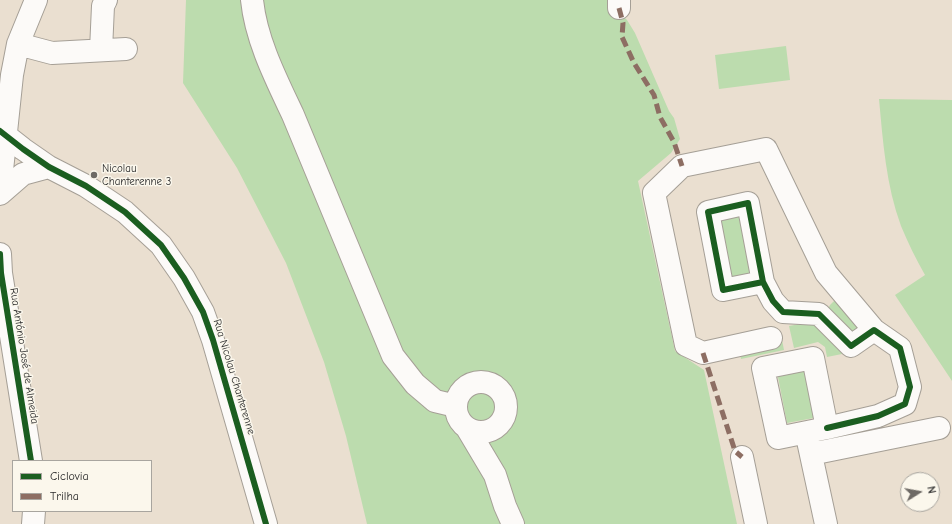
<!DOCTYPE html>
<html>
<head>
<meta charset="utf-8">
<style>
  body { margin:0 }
  #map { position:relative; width:952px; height:524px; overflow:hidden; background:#eadfd0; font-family:"Comic Neue",sans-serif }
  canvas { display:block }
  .legend { position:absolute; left:12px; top:460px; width:140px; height:52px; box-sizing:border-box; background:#fbf7ec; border:1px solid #a8a59f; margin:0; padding:5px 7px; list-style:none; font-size:12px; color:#2b2b2b }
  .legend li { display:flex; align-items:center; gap:8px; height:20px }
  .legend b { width:20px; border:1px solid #a8a59f }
  .north { position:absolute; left:900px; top:472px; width:40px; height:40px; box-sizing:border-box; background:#fbf7ec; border:1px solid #a8a59f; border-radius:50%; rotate:79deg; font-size:11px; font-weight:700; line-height:16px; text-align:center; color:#2b2b2b }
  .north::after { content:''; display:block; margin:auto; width:14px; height:18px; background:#6e6a65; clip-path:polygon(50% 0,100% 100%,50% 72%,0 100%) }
</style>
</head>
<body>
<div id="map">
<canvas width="952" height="524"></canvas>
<ul class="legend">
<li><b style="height:5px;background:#1b5e20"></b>Ciclovia</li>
<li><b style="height:5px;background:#8d6e63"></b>Trilha</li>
</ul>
<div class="north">N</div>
</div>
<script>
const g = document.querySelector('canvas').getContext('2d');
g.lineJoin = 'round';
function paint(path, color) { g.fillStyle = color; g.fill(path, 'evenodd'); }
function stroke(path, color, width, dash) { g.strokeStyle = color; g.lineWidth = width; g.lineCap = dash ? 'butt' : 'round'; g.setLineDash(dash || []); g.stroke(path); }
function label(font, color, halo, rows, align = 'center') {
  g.font = font + ' "Comic Neue",sans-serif'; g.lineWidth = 3; g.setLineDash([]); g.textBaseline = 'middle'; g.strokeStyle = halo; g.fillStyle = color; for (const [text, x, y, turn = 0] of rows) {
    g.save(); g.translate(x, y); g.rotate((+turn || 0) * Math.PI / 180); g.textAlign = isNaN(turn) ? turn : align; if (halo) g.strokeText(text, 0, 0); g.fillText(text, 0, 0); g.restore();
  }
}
const green = new Path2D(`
  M186,0H607L627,20L635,33L669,111L674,118L680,139L671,153L638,181L675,351L704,370L737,524H367L346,436L324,362L286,263L237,168L183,83Z
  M786,46L790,80L719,89L715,55Z
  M879,99L952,100V381L895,295L925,275C916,259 908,243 901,226C886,185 883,142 879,99Z
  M746,210L759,275L726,282L713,216Z
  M837,298L862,325L851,336L828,309L830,305Z
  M805,323L821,326L840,345L842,354L827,357L825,347L818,342L794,348L789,326Z
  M782,340L784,350L741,359L739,349Z
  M808,366L819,417L787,423L777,372Z`);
const minor = new Path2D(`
  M252,0C256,40 276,79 293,115L393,356L415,384L435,401L456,406
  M619,8V0
  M18,44L52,53L126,49
  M101,50L103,6L106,0
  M0,131L23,149L49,167L86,186L125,212L161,245L184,278L203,312L213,340L266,524
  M0,189L12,75L18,44L36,0
  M0,194L23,174L49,167
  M0,254L1,273L31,461
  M763,282L723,290L708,212L748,203L763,282L773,301L783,312L819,314L851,346L874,330L900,348L910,387L905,404L878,416L827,428
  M771,338L703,353L686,345L654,193L682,166L766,149L826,273L874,330
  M813,358L827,428L778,438L763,368Z
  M456 407a25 25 0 1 1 50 0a25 25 0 1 1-50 0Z
  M467,428L495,475L505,506L513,524
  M808,441L826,524
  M811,454L939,428
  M742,457L756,524
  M33,524L34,511`);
const quiet = new Path2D(`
  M619,8L623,23L622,37L634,63L654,95L660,117L674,142L682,166
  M703,353L735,451L742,457`);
const cycleway = new Path2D(`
  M0,131L23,149L49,167L86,186L125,212L161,245L184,278L203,312L213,340L266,524
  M0,254L1,273L31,461
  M763,282L723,290L708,212L748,203L763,282L773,301L783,312L819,314L851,346L874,330L900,348L910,387L905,404L878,416L827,428`);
const markers = [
  [94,175,4,"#6e6a65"]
];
const poiNames = [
  ["Nicolau",102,169],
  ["Chanterenne 3",102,182]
];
const streetNames = [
  ["Rua António José de Almeida",24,356,81],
  ["Rua Nicolau Chanterenne",234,377,73]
];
paint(green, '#bcdcae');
stroke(minor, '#a59f96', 24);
stroke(minor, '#fcfaf8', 22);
stroke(quiet, '#8d6e63', 5, [10, 5]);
stroke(cycleway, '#1b5e20', 6);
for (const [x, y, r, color] of markers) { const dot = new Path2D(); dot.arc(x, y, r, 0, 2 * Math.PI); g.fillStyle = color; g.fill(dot); stroke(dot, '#fbf7ec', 1.5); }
label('11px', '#2b2b2b', '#fbf7ec', poiNames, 'left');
label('11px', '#2b2b2b', '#fbf7ec', streetNames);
</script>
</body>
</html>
